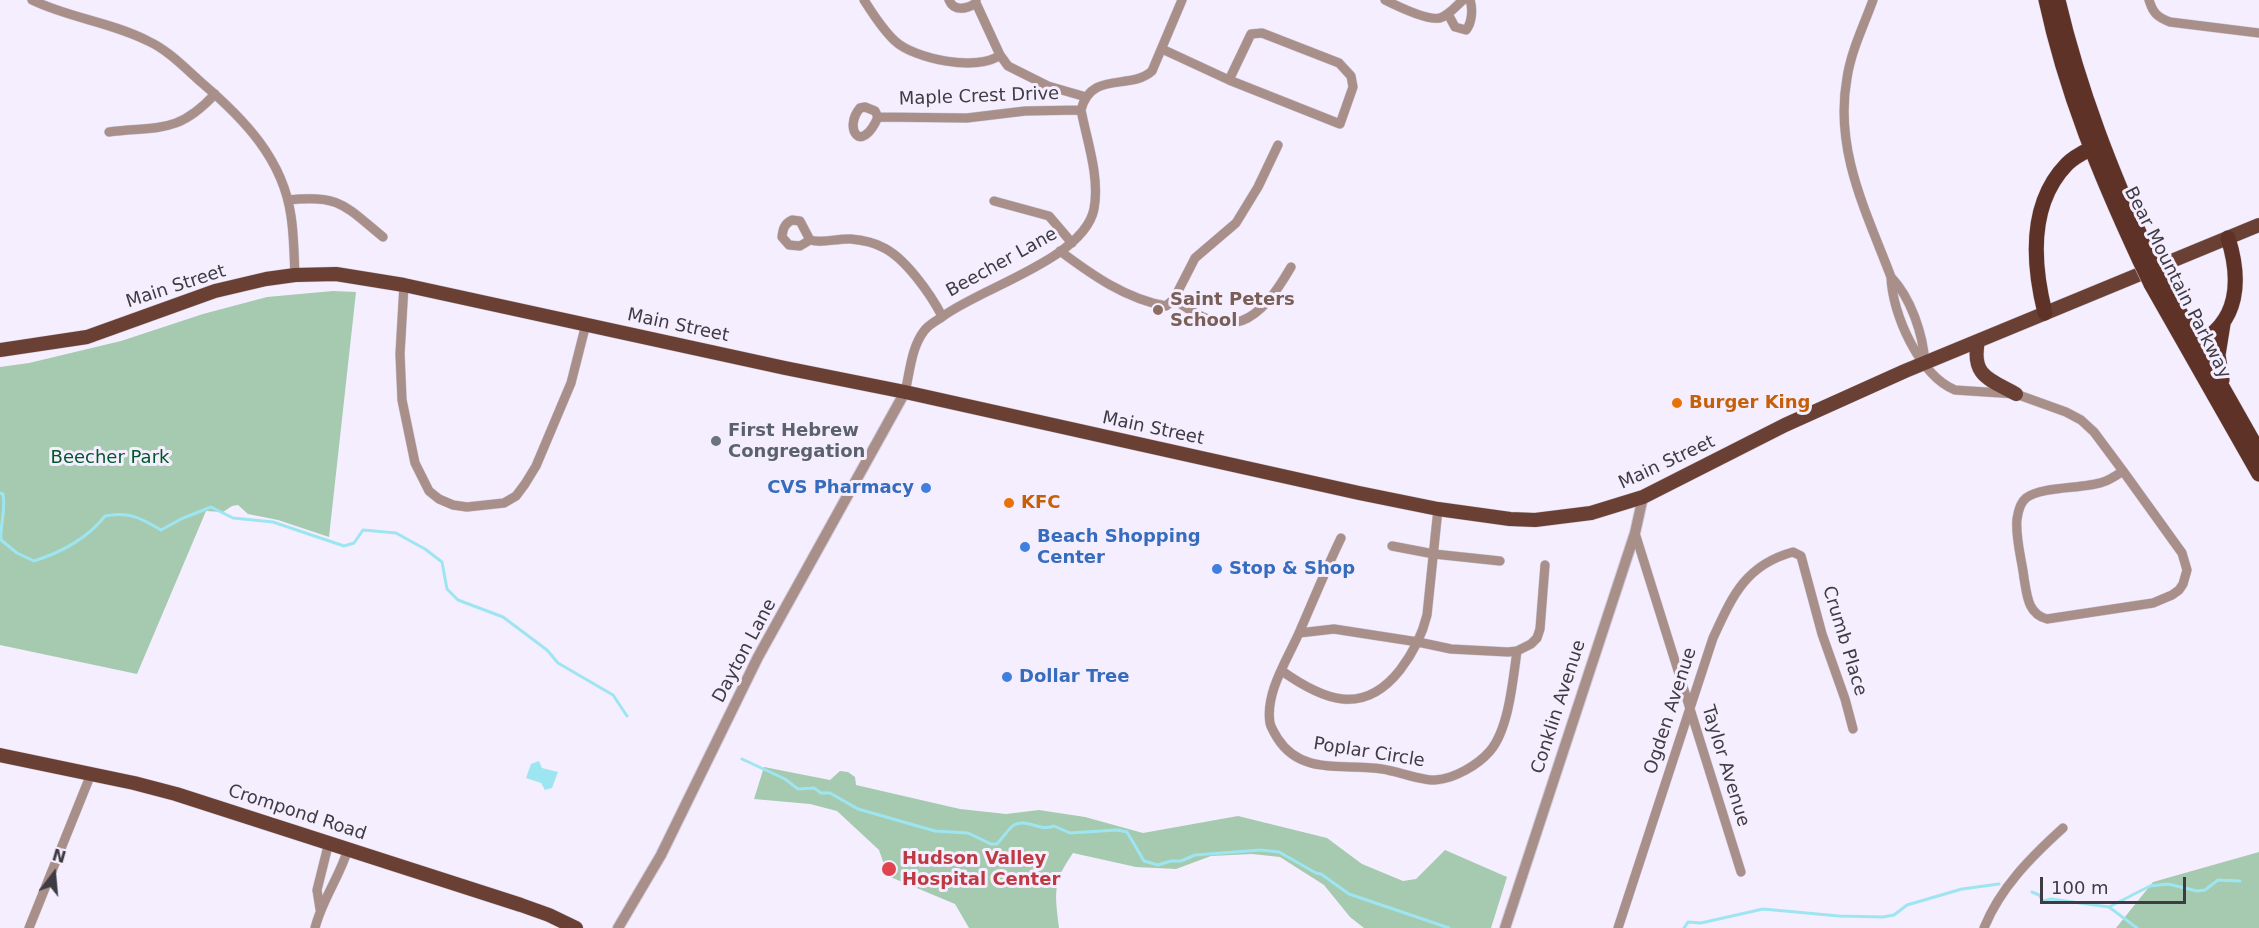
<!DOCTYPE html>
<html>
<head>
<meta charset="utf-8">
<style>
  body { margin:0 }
  #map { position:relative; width:2259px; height:928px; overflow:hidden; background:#f5eefe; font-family:"DejaVu Sans",sans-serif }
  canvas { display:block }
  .north { position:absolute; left:24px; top:844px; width:60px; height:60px; -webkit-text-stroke:4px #f5eefe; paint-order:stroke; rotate:16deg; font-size:16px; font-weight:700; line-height:24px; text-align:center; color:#3e3b43 }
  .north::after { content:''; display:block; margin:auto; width:21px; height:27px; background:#3e3b43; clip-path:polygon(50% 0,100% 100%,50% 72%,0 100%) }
  .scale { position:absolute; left:2040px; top:877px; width:146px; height:27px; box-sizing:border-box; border:3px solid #3e3b43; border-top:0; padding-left:8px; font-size:18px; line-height:21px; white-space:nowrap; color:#3e3b43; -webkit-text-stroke:4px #f5eefe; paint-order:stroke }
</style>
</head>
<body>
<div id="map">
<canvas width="2259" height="928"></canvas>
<div class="north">N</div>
<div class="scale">100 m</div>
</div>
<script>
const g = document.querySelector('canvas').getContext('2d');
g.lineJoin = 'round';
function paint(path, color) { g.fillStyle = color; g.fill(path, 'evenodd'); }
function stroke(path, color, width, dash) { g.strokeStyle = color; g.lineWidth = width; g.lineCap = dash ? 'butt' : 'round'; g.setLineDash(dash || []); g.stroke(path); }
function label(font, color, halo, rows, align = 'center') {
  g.font = font + ' "DejaVu Sans",sans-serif'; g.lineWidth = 6; g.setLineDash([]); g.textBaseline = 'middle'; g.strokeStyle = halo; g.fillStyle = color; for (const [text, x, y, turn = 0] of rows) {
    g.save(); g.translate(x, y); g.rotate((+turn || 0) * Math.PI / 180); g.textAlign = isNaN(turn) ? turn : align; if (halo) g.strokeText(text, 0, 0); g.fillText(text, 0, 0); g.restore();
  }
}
const green = new Path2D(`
  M333,291L356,292L329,537L278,520L248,514L238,505L232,506L223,512L206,511L137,674L0,645V367L29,363L121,341L203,314L267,297Z
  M764,767L830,780L840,771L848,772L855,777L856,785L960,809L1006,814L1039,810L1085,817L1143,833L1238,816L1327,838L1362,864L1403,881L1416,879L1445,850L1507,877L1491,928H1364L1350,917L1324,885L1280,857L1252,854L1211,856L1176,869L1136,867L1073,853C1052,883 1055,893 1059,928H969L955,904L888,876L879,850L837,811L810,804L754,799Z
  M2259,852V928H2116L2153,882Z`);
const water = new Path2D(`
  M539,761L542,768L558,772L552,788L545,790L541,783L526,778L531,764Z`);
const stream = new Path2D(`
  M0,493L3,494C6,510 0,524 1,540L17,553L34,561C62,552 87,539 105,516C128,511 141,518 161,530L181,519L211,507L233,518L273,522L344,546L354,543L363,530L396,533L425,549L442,562L447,589L458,600L503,617L547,650L558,663L613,695L627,716
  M742,759L785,779L798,789L814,788L821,793H830L858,809L935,831L968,833L991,844H997C1002,839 1008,829 1014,825C1027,818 1040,832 1054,826L1070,833L1117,830L1127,832L1144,861L1158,865L1171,861H1181L1195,855L1261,850L1279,852L1316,873L1321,874L1349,894L1449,928
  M2032,892L2039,895L2043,901L2051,899L2109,907L2137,928
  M2109,907L2150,886L2168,884L2197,891L2205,890L2218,880L2240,881
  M1684,928L1688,922L1701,923L1763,909L1839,916L1883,917L1894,915L1907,905L1962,889L1999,884`);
const minor = new Path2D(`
  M32,0C69,18 111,22 148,41C168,50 185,68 202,83C244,119 283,159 291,216C294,235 294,256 295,275
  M864,0C873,14 882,29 895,41C914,59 978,72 1000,55
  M949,0C954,12 967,9 976,3V0
  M1385,0C1397,6 1427,21 1440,18C1449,15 1456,6 1463,0
  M1873,0C1864,25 1851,51 1847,78C1834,150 1866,211 1891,277C1892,313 1919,375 1955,390L2016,394L2066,412L2081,420L2094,432L2123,471
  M2149,0C2153,13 2157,17 2170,22L2259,33
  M976,3L1000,55L1008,66L1048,86L1086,97
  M1448,14L1455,27L1466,30C1472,23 1473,9 1470,0
  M1262,33L1339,63L1351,76L1353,87L1340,124L1229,80L1251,34Z
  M1162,49L1229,80
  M865,107L875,111L878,117C861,156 843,128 860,108Z
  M878,117L967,118L1025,111L1081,110
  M109,132C159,126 178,134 215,94
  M288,200C340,194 345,206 383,237
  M994,201L1049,216L1072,243
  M792,220L800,221L810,240L800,246L789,245L782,237C783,229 784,224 792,220Z
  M810,240C823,244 837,238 851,239C861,240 873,242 882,247C905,257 931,295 942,316
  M1060,251C1092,275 1126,299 1166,306L1174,299L1195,258L1236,223L1258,187L1278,145
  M1891,277C1911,298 1923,334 1925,363
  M404,285L400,354L402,400L415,463L429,491L439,499L453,505L467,507L504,503L516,496L525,484L536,466L571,383L586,324
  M1174,299C1232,344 1259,322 1291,267
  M905,392C910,372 911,348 924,331C928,325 936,321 942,317C980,288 1084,259 1094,209C1100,177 1087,141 1081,110C1091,70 1130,91 1152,71L1182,0
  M2123,471L2182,553L2187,570L2183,584L2179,590L2172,595L2153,603L2047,619C2028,614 2027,596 2024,578C2022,560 2015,538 2017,519C2018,512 2021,502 2026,498C2042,486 2084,489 2103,482C2110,480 2117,475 2123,471Z
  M1635,533L1741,872
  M1341,538C1326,569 1313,601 1299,633C1287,660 1265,693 1270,723C1271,728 1275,734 1278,739C1302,776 1345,763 1382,769C1397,771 1422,781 1435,780C1454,779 1478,765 1490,751C1509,729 1513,679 1517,651
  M1392,546L1434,554L1500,561
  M1299,633L1334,629L1418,642L1451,649L1508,652L1517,651L1531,644L1537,638L1540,629L1545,565
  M1282,671C1323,700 1363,717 1400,670C1413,653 1422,636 1427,615L1438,509
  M320,909L317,890L329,842
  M29,928L91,774
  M315,928C322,900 340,876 348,849
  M1618,928L1713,638C1732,597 1745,565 1793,552L1801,556L1822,634L1845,699L1853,729
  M1984,928C2000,888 2031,857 2063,828`);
const tertiary = new Path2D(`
  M618,928L661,855L758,657L905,392
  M1505,928L1635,533L1643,497`);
const primary = new Path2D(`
  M1978,341C1971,376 1989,379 2016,394
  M0,350L87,337L215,291L266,279L295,275L336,274L404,285L785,368L905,392L1359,493L1438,509L1510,519L1535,520L1591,513L1643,497L1785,425L1905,371L2259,225
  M0,755L134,783L176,794L521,905L549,915L576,928`);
const trunk = new Path2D(`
  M2046,0C2066,93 2100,175 2140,261
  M2058,0C2079,90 2112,173 2150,257
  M2161,279L2259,452
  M2151,284L2259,474
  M2045,313C2033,265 2028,204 2067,164C2073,158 2082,153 2090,149
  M2196,344C2240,323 2241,279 2228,238
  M2222,380L2218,355L2223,324`);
const trunkBridge = new Path2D(`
  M2150,257L2161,279
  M2140,261L2151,284`);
const markers = [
  [1158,310,6,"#8d6e63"],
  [1677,403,6,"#e8710a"],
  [716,441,6,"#6b7280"],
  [926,488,6,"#3f7fe0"],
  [1009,503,6,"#e8710a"],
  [1025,547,6,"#3f7fe0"],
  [1217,569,6,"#3f7fe0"],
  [1007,677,6,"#3f7fe0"],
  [889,869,8,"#e0444e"]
];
const streetNames = [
  ["Maple Crest Drive",979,97,-2],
  ["Beecher Lane",1002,263,-29],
  ["Bear Mountain Parkway",2177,283,63],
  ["Main Street",176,287,-18],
  ["Main Street",678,326,12],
  ["Main Street",1153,429,12],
  ["Main Street",1667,463,-25],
  ["Crumb Place",1844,641,73],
  ["Dayton Lane",745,651,-62],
  ["Conklin Avenue",1559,707,-72],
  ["Ogden Avenue",1671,711,-72],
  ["Poplar Circle",1369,753,9],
  ["Taylor Avenue",1725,766,73],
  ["Crompond Road",297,813,18]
];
const educationNames = [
  ["Saint Peters",1170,300],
  ["School",1170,321]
];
const foodNames = [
  ["Burger King",1689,403],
  ["KFC",1021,503]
];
const worshipNames = [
  ["First Hebrew",728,431],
  ["Congregation",728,452]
];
const parkNames = [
  ["Beecher Park",110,458]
];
const shopNames = [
  ["CVS Pharmacy",914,488,"right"],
  ["Beach Shopping",1037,537],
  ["Center",1037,558],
  ["Stop & Shop",1229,569],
  ["Dollar Tree",1019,677]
];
const healthNames = [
  ["Hudson Valley",902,859],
  ["Hospital Center",902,880]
];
paint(green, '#a5caaf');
paint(water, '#9ee5f2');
stroke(stream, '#9ee5f2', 3);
stroke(minor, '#d0cad9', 10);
stroke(tertiary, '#d0cad9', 12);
stroke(primary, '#d0cad9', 15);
stroke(trunk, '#d0cad9', 16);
stroke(minor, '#a98f89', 9);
stroke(tertiary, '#a98f89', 10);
stroke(primary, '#6a4035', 14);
stroke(trunk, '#5e3227', 15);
stroke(trunkBridge, '#d0cad9', 16, []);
stroke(trunkBridge, '#5e3227', 15);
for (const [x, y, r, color] of markers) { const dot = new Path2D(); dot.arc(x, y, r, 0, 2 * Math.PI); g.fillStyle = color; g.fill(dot); stroke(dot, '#f5eefe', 2); }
label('18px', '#3e3b43', '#f5eefe', streetNames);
label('bold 18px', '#785e54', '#f5eefe', educationNames, 'left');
label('bold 18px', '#c56008', '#f5eefe', foodNames, 'left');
label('bold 18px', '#5b616d', '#f5eefe', worshipNames, 'left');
label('18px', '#00562b', '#f5eefe', parkNames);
label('bold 18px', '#366cbe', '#f5eefe', shopNames, 'left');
label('bold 18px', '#be3a42', '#f5eefe', healthNames, 'left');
</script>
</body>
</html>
